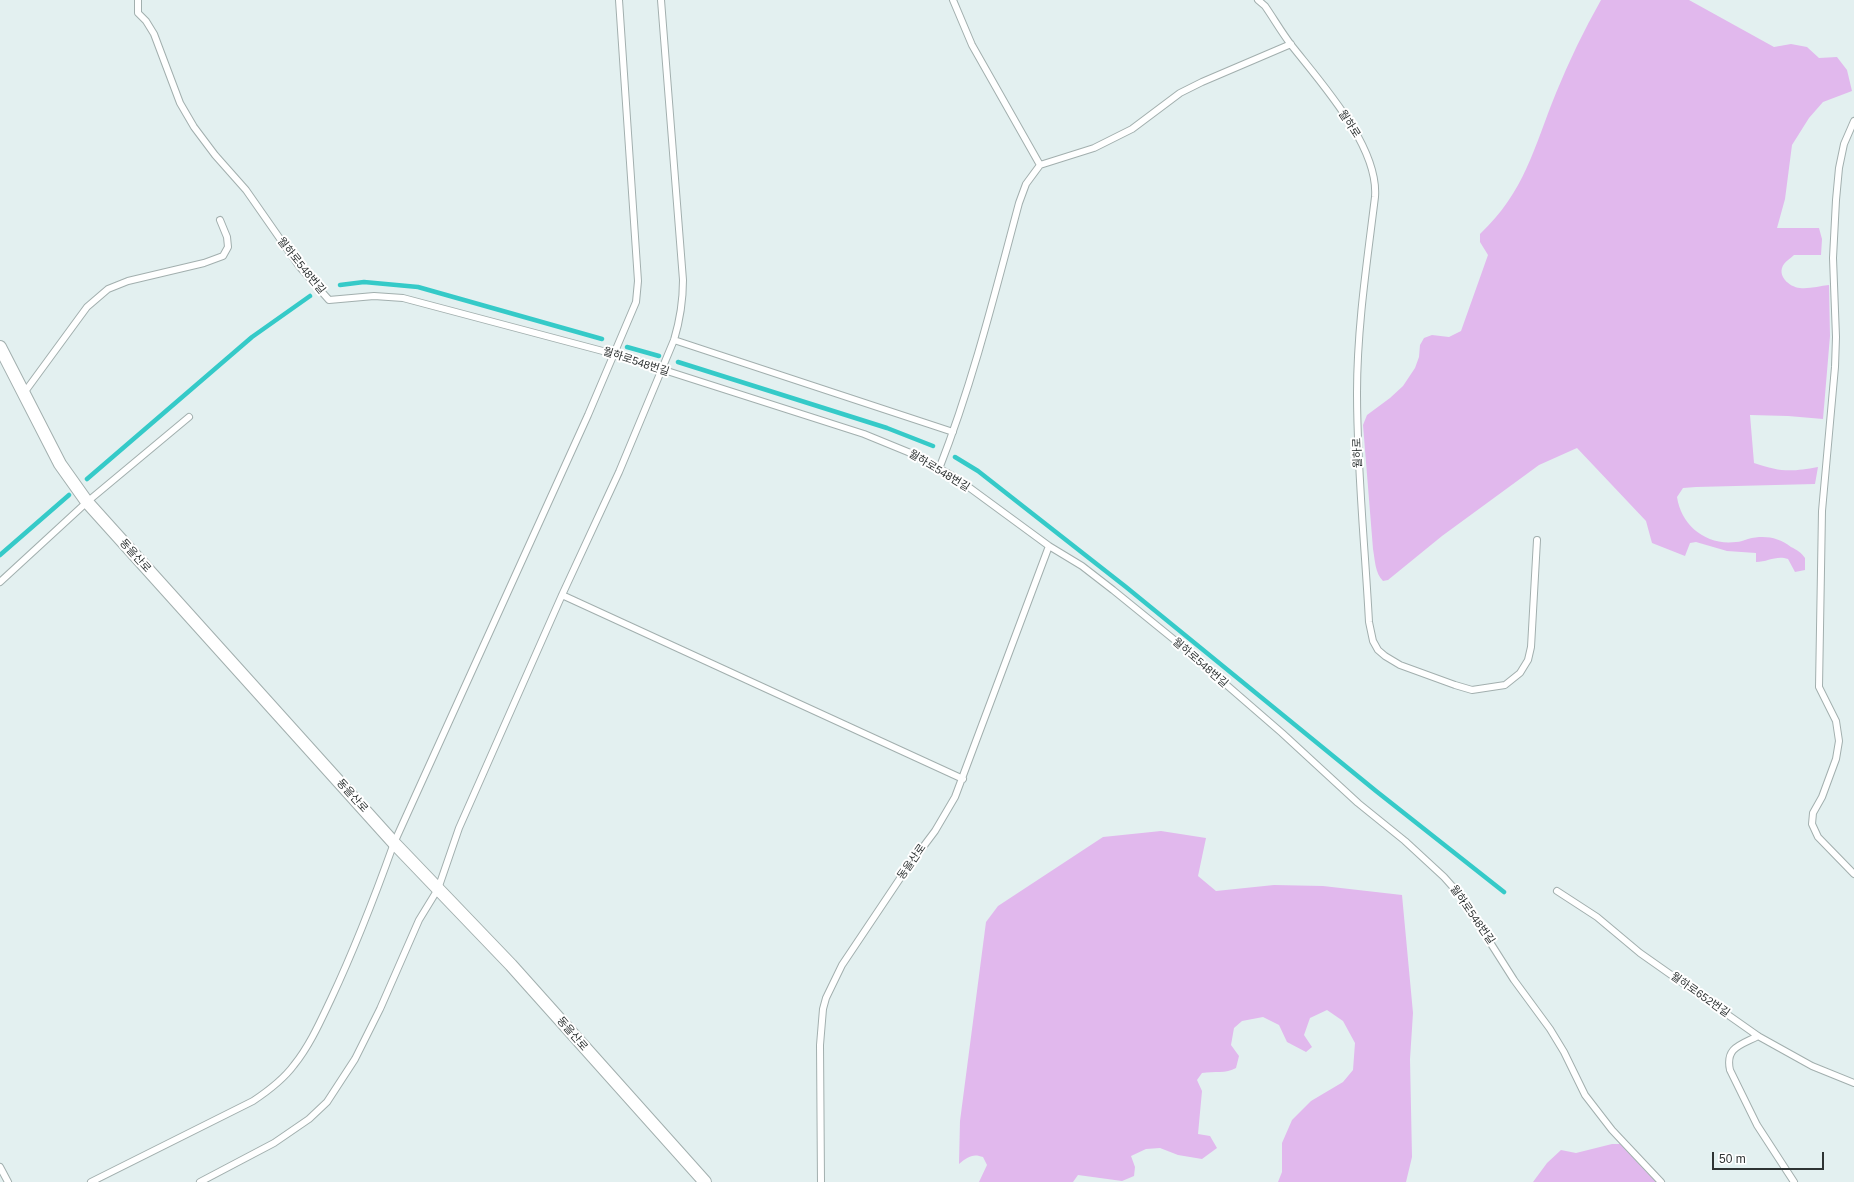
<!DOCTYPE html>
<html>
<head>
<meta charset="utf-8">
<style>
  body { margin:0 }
  #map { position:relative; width:1854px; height:1182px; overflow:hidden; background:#e3f0f0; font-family:Helvetica,sans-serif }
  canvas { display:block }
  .scale { position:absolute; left:1712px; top:1152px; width:112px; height:18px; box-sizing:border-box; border:2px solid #2e3333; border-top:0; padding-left:5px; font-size:12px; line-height:14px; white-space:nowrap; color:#2e3333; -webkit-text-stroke:3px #fff; paint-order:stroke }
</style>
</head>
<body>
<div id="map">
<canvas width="1854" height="1182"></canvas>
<div class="scale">50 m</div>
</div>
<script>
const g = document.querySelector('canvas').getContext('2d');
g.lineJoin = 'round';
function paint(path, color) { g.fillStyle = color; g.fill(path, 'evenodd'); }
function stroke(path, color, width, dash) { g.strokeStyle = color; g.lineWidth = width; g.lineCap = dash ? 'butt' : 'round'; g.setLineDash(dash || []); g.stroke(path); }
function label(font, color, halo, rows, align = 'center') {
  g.font = font + ' Helvetica,"Noto Sans KR",sans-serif'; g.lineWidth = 4; g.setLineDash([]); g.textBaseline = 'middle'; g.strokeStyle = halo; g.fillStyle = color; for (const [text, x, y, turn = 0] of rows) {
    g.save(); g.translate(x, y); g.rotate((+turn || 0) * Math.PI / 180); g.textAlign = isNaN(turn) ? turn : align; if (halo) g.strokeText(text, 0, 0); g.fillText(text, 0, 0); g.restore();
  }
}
const green = new Path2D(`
  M1601,0H1689L1774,47L1791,44L1807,47L1819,58L1837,57L1847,70L1852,91L1823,102L1809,118L1792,145L1785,199L1777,228H1819L1822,239L1821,255H1794C1791,258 1786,261 1784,264C1776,275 1789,287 1800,288C1809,289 1820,286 1829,285L1830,336L1823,419L1788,416L1750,415L1754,463C1780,472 1791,472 1818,467L1815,484L1696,487L1683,488L1677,497C1681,525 1706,546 1736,542C1740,542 1744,540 1748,539C1764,535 1778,537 1791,547C1797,550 1801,552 1805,558V570L1795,572L1788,559C1776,555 1768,562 1756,562V553L1727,551L1696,542L1690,543L1685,556L1652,543L1646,521L1577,448L1539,465L1442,536L1388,580L1383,581C1375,573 1375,560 1373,549L1363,425L1367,415L1390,398L1403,386L1415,368L1419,357L1420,345L1424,338L1432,335L1449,337L1461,331L1488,255L1480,242V234C1525,192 1534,147 1556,93C1569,61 1584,30 1601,0Z
  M1161,831L1206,838L1198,876L1216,891L1274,885L1323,886L1402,895L1413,1013L1410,1059L1412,1157L1406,1182H1278L1282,1172V1143L1292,1120L1311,1101L1343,1082L1353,1070L1355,1043L1343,1021L1327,1010L1310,1018L1304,1035L1312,1047L1306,1052L1287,1042L1279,1025L1263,1017L1242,1021L1234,1028L1231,1045L1239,1056L1236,1068C1226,1074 1214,1071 1202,1073L1197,1080L1202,1091L1198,1134L1210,1136L1217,1148L1202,1159L1178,1155L1160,1148L1146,1149L1131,1156L1135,1167L1134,1176L1122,1181L1078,1175L1073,1182H979L987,1165L983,1157C973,1153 967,1157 959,1164L960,1121L986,922L998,906L1103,837Z
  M1612,1144H1620L1656,1182H1533L1547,1163L1561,1150L1576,1153Z`);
const stream = new Path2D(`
  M340,285L364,282L418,287L602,339
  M627,347L659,356
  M678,362L887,428L933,446
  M955,457L978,471L1126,587L1376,791L1504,892
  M87,479L252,337L310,296
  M0,555L69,495`);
const lane = new Path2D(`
  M138,0V13L146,21L154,34L180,103L194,127L215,155L246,190L299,266L329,300L374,296L403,298L614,354L864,434L908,452L955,477L1049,546L1082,566L1113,590L1177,642L1282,733L1358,803L1405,841L1444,877L1460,895L1514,980L1550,1029L1564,1052L1585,1095L1612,1130L1661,1182
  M1258,0L1265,6C1274,19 1282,33 1292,46C1322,84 1379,147 1375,197C1367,262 1357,328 1357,393C1357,470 1365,546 1369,622L1373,641L1378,650L1385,656L1400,665L1455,685L1472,690L1505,685L1520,673L1528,660L1531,647L1537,540
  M1854,121L1844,144L1839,168L1836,200L1833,258L1836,337L1835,367L1822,511L1819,687L1836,721L1839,741L1836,759L1822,797L1813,813L1812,824L1818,837L1854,874
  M1040,165L1094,148L1132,129L1180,93L1202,82L1291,44
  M674,340L953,432
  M24,393L87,307L108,289L128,281L204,263L223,256L228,247L227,237L220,220
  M939,469C973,382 995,293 1019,203L1026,184L1040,165L972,45L953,0
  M0,582L87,502L189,417
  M562,595L963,779
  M1557,891L1597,917L1640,953L1758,1036L1812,1066L1854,1083
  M1758,1036C1741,1045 1725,1047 1730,1070L1757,1125L1794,1182
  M0,1167L8,1182
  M91,1182L253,1101C268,1091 283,1080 294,1065C310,1045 320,1022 331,999C355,948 375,896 394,843L588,415L636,302L638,281L619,0
  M200,1182L274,1143L309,1119L327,1102L355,1059L380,1009L419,920L438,889L459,828L562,595L619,472L674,340C680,320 683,302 683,280L661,0
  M821,1182L820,1045L823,1009L826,998L842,965L905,871L935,831L955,797L1049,546`);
const street = new Path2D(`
  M0,347L60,464L87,502L394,843L511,965L705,1182`);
const streetNames = [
  ["월하로",1349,124,57],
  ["월하로548번길",301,266,51],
  ["월하로548번길",636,362,18],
  ["월하로",1358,453,-92],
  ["월하로548번길",939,471,31],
  ["동을산로",135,556,48],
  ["월하로548번길",1200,663,41],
  ["동을산로",352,796,48],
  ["동을산로",912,862,-55],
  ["월하로548번길",1472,915,55],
  ["월하로652번길",1700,995,35],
  ["동을산로",572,1034,49]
];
paint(green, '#e1b8ed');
stroke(stream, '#35cac8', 4.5);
stroke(lane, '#a2afae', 8);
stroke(street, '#a2afae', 14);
stroke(lane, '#fff', 6);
stroke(street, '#fff', 12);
label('11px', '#2e3333', '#fff', streetNames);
</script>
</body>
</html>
